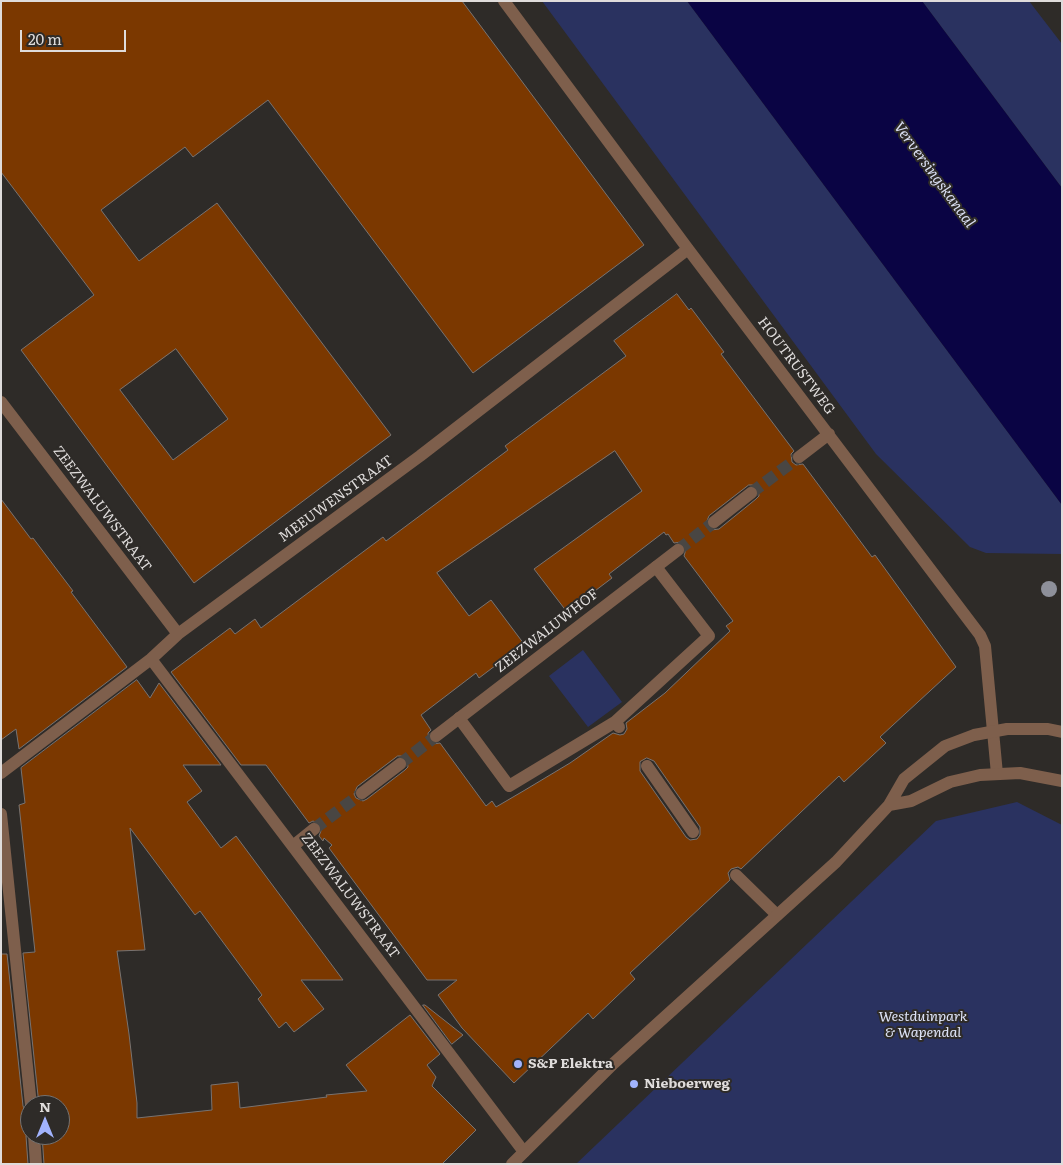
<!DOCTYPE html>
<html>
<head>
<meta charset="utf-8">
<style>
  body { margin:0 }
  #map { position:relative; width:1063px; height:1165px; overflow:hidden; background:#2e2b28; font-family:Literata,serif }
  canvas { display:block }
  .frame { position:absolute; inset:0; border:2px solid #dfdcdb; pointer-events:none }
  .north { position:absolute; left:20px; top:1095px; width:50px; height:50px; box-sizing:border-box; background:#2e2b28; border:1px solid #757270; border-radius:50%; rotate:0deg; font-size:14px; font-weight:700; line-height:20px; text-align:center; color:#dfdcdb }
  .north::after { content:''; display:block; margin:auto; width:18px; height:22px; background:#a1b3fd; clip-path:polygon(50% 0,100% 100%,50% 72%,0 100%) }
  .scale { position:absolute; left:20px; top:30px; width:106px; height:22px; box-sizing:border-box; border:2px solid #dfdcdb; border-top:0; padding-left:6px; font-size:15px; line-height:18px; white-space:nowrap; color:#dfdcdb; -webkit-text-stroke:4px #2e2b28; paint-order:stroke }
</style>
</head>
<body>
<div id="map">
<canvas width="1063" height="1165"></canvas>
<div class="frame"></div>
<div class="north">N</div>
<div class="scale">20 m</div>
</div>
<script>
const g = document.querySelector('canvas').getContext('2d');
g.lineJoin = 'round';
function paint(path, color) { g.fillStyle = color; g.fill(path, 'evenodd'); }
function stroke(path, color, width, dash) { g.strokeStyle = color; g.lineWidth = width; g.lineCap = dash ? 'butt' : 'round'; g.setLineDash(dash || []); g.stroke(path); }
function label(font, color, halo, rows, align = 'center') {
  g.font = font + ' Literata,serif'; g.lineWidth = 4; g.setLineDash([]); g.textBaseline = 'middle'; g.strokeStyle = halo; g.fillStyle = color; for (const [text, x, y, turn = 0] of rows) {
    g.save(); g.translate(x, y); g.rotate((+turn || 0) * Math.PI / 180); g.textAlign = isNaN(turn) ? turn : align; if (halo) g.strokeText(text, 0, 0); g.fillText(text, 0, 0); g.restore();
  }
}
const green = new Path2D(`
  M542,1H687L1062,505V554L986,553L970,547L876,454Z
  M922,1H1029L1062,44V188Z
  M583,650L622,702L588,727L549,676Z
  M1017,802L1062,825V1164H576L936,821Z`);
const water = new Path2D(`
  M687,1H922L1062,188V505Z`);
const building = new Path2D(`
  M1,1H462L644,245L473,373L268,100L193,157L185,147L101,210L139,261L217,203L391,435L194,583L21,350L94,295L1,172ZM176,349L228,419L173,460L120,390Z
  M677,294L689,310L691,308L724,352L721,354L794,451L791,454L792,462L796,465L803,464L872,557L875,555L956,667L880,737L886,743L844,782L839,776L741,869L738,867L731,869L728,873L730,880L630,973L635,979L593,1019L588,1013L514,1083L462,1028L438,995L457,980H427L329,848L332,845L324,838L323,841L319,836L322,828L320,824L313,821L309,823L266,765H241L171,672L230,628L235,634L255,619L261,628L383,537L386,541L453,491L508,450L505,446L626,356L614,341ZM615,451L642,491L534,569L567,612L612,578L609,574L664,532L666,535L668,534L674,543L681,542L685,545L686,549L684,556L733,621L726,626L730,631L665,693L626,723L627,729L624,734L620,735L613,733L570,763L525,790L496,807L492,801L486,806L440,743L433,744L429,741L428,733L431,730L421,715L476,673L479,678L524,644L491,600L469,616L437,573ZM749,485H754L758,488L759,496L756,499L719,529L711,530L708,527L706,523L709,516ZM398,756H403L407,760L408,767L405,770L367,799L363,801L356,798L354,794L357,787ZM647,758L654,761L700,827V835L697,839L690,840L686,837L640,771V762Z
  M1,499L31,539L33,538L73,591L71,592L127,667L19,749L16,729L1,740Z
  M137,680L150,698L159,683L221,765H183L202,791L187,802L221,848L236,836L343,980H301L324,1009L294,1032L286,1022L279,1028L258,999L262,995L200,911L195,915L130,828L145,950L117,951L129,1034L137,1103V1118L212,1110L211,1085L238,1082L240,1108L327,1097L326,1095L367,1091L346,1065L410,1015L440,1054L427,1065L436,1077L432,1086L476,1130L442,1164H44L42,1135H60V1105H39L23,953L35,952L19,805L25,803L21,768Z
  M1,954H7L23,1106L25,1110L30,1113V1128L26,1136L28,1164H1Z
  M423,1005H425L463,1035L452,1044Z`);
const minorTunnel = new Path2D(`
  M751,493L799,457
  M678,550L714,522
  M400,764L436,736
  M314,829L362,793`);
const service = new Path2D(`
  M459,718L509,786L615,722
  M619,727L615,722L709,636L656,567
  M647,766L693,832
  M736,875L777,915`);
const minor = new Path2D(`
  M504,1L688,249L980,635L985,646L997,774
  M1,402L178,634
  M799,457L829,434
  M714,522L751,493
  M151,659L524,1152
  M436,736L678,550
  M1,773L151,659L178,634L420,456L688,249
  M362,793L400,764
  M1,814L31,1105
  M293,846L314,829
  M34,1135L36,1164`);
const tertiary = new Path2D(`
  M889,805L911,801L950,782L980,775L1020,773L1062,781
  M512,1164L614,1063L836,862L889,805L904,779L945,746L974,735L1007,729H1048L1062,732`);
const trees = [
  [1049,589]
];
const markers = [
  [518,1064,5,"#a1b3fd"],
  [634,1084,5,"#a1b3fd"]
];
const streetNames = [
  ["HOUTRUSTWEG",796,366,53],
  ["MEEUWENSTRAAT",336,499,-36],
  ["ZEEZWALUWSTRAAT",102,509,53],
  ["ZEEZWALUWHOF",547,631,-38],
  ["ZEEZWALUWSTRAAT",350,896,53]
];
const parkNames = [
  ["Westduinpark",923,1017],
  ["& Wapendal",923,1033]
];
const poiNames = [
  ["S&P Elektra",528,1064],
  ["Nieboerweg",644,1084]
];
const waterNames = [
  ["Verversingskanaal",934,175,54]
];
paint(green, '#2a3260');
paint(water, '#0a0444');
paint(building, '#7b3800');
stroke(building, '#787371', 1);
stroke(minorTunnel, '#494643', 12, [12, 6]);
stroke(service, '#7e5f4c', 12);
stroke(minor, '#7e5f4c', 12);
stroke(tertiary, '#7e5f4c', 12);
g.fillStyle = '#8e909a';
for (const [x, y] of trees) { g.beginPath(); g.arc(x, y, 8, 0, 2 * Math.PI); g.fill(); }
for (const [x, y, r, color] of markers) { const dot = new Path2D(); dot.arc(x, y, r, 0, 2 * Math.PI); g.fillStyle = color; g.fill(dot); stroke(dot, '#2e2b28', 2); }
label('14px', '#dfdcdb', '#2e2b28', streetNames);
label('italic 14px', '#dde3f7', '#2e2b28', parkNames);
label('bold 14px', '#dfdcdb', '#2e2b28', poiNames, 'left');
label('italic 15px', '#d8ddf1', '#2e2b28', waterNames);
</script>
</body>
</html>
